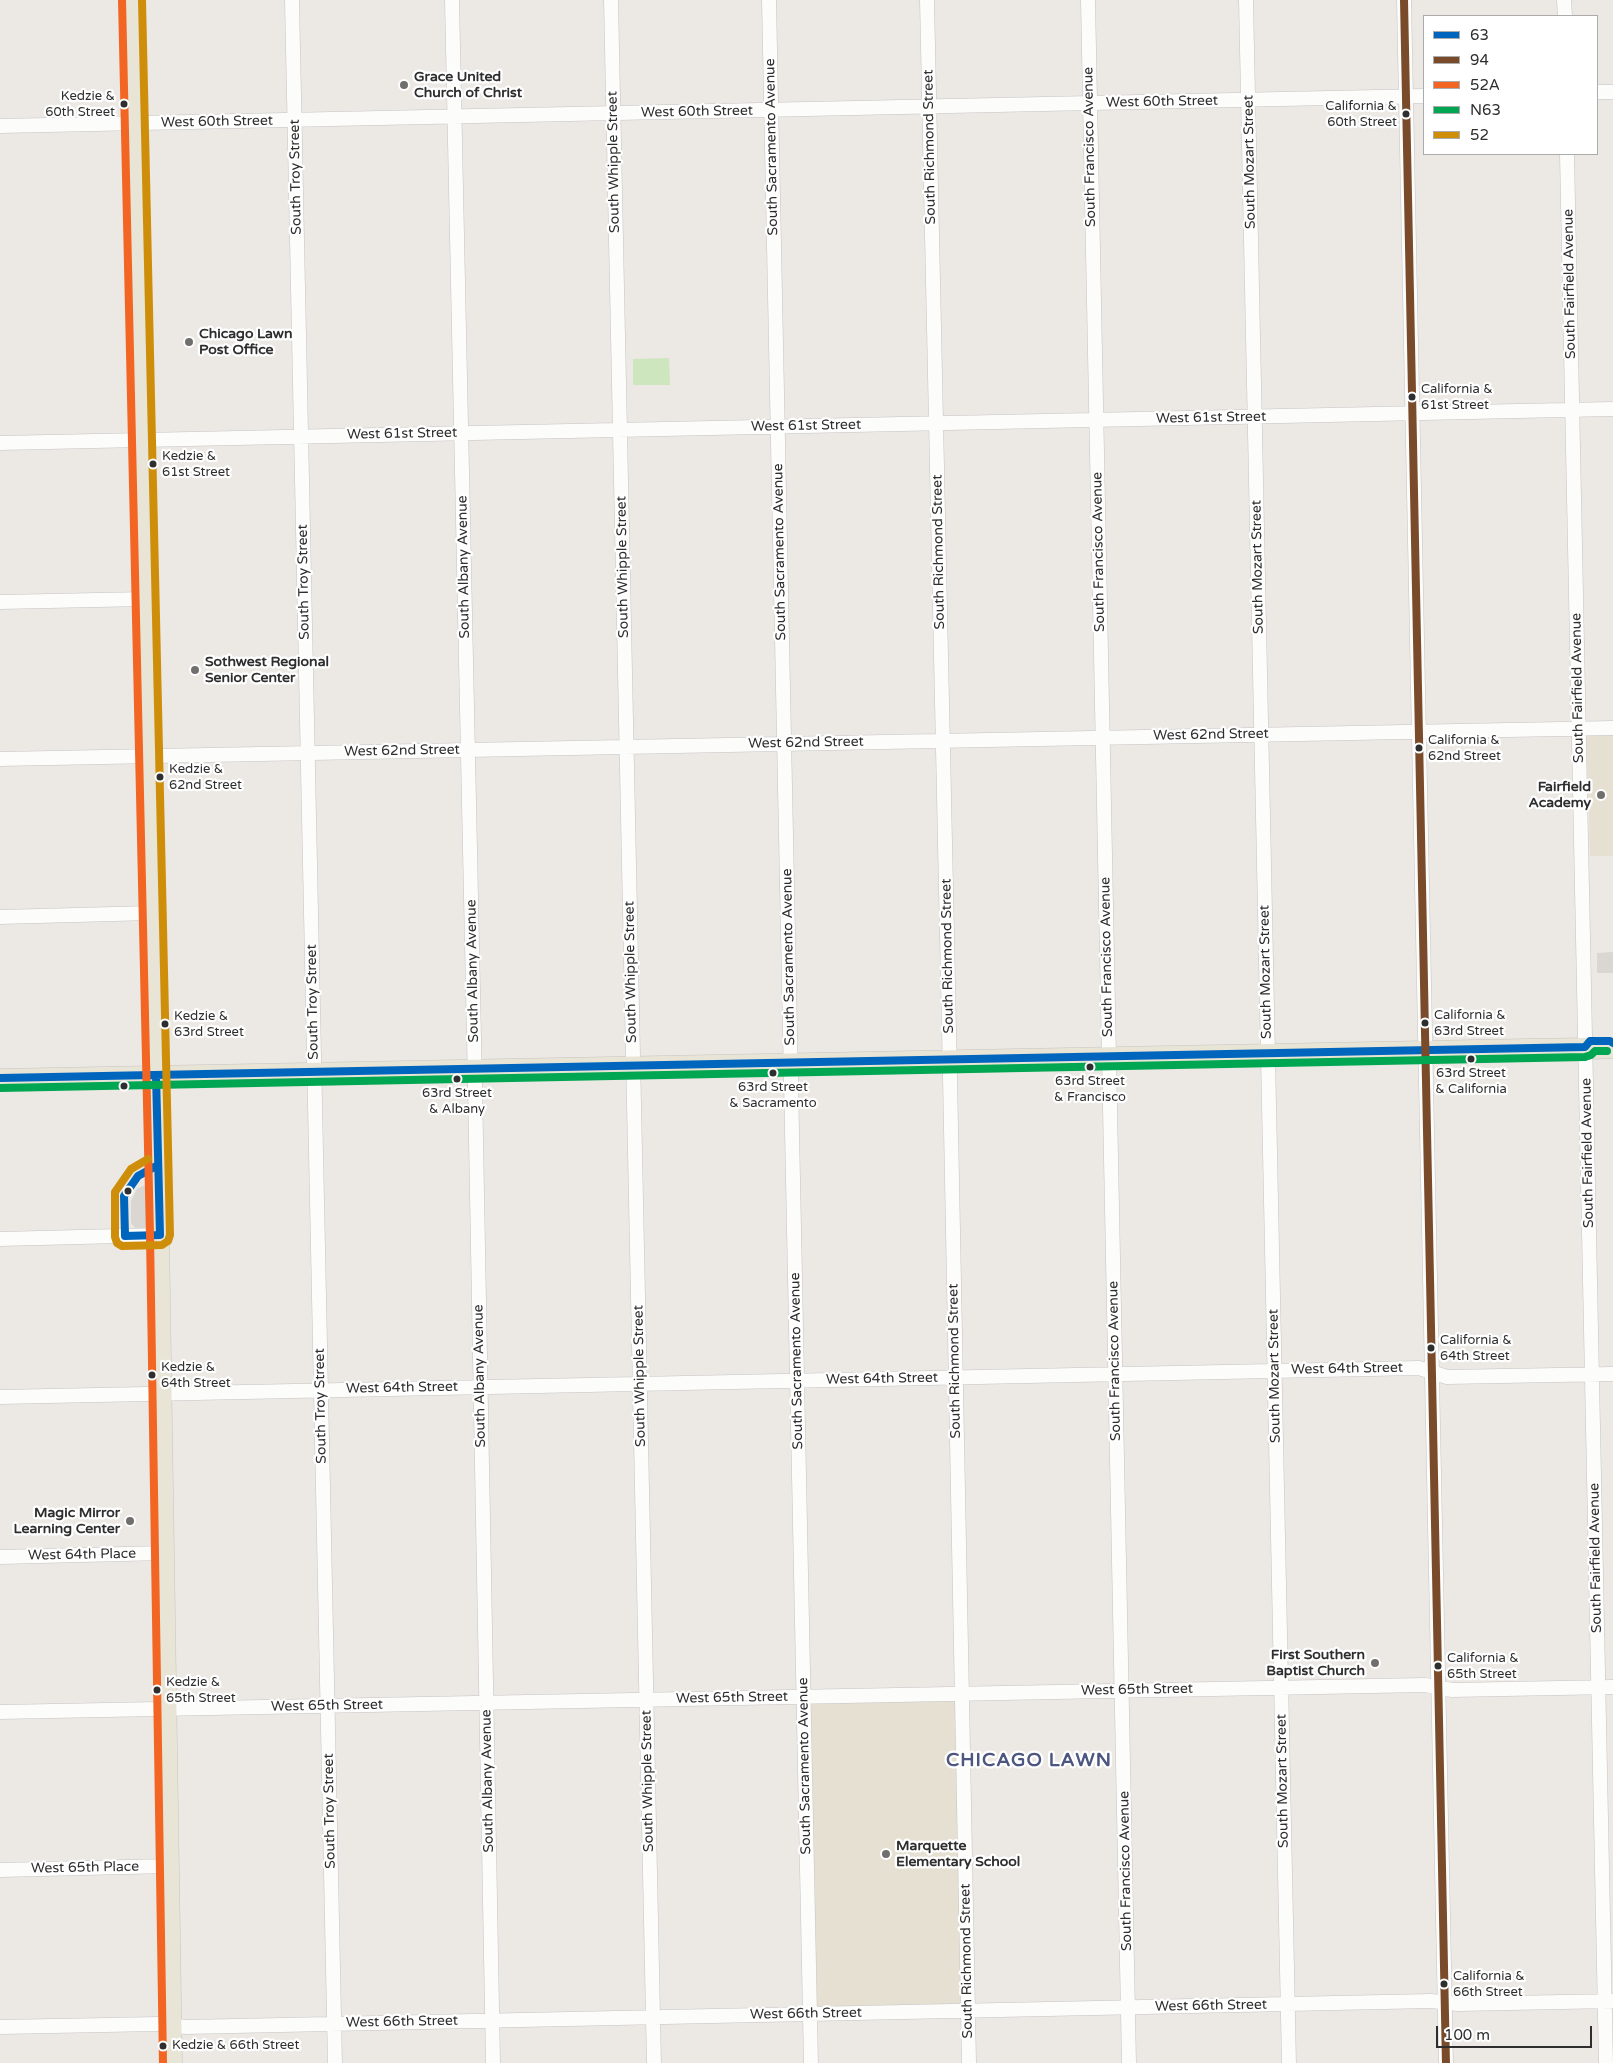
<!DOCTYPE html>
<html>
<head>
<meta charset="utf-8">
<style>
  body { margin:0 }
  #map { position:relative; width:1613px; height:2063px; overflow:hidden; background:#ece8e4; font-family:"Varela Round",sans-serif }
  canvas { display:block }
  .legend { position:absolute; left:1423px; top:15px; width:175px; height:140px; box-sizing:border-box; background:#fff; border:1px solid #ababab; margin:0; padding:6px 9px; list-style:none; font-size:15px; color:#2e2e2e }
  .legend li { display:flex; align-items:center; gap:10px; height:25px }
  .legend b { width:25px; border:1px solid #ababab }
  .scale { position:absolute; left:1436px; top:2026px; width:156px; height:22px; box-sizing:border-box; border:2px solid #2e2e2e; border-top:0; padding-left:6px; font-size:15px; line-height:18px; white-space:nowrap; color:#2e2e2e; -webkit-text-stroke:4px #fff; paint-order:stroke }
</style>
</head>
<body>
<div id="map">
<canvas width="1613" height="2063"></canvas>
<ul class="legend">
<li><b style="height:6px;background:#0065bd"></b>63</li>
<li><b style="height:6px;background:#7a4b2a"></b>94</li>
<li><b style="height:6px;background:#f26522"></b>52A</li>
<li><b style="height:6px;background:#00a651"></b>N63</li>
<li><b style="height:6px;background:#cf8e09"></b>52</li>
</ul>
<div class="scale">100 m</div>
</div>
<script>
const g = document.querySelector('canvas').getContext('2d');
g.lineJoin = 'round';
function paint(path, color) { g.fillStyle = color; g.fill(path, 'evenodd'); }
function stroke(path, color, width, dash) { g.strokeStyle = color; g.lineWidth = width; g.lineCap = dash ? 'butt' : 'round'; g.setLineDash(dash || []); g.stroke(path); }
function label(font, color, halo, rows, align = 'center') {
  g.font = font + ' "Varela Round",sans-serif'; g.lineWidth = 4.5; g.setLineDash([]); g.textBaseline = 'middle'; g.strokeStyle = halo; g.fillStyle = color; for (const [text, x, y, turn = 0] of rows) {
    g.save(); g.translate(x, y); g.rotate((+turn || 0) * Math.PI / 180); g.textAlign = isNaN(turn) ? turn : align; if (halo) g.strokeText(text, 0, 0); g.fillText(text, 0, 0); g.restore();
  }
}
const education = new Path2D(`
  M1613,733V856H1590L1586,734Z
  M956,1700L961,2004L815,2007L811,1703Z`);
const green = new Path2D(`
  M669,358L670,385H633V359Z`);
const plaza = new Path2D(`
  M1613,952V973H1597V953Z
  M145,1185L148,1190L149,1228L136,1229L131,1223V1201L137,1189Z`);
const minor = new Path2D(`
  M292,0L335,2063
  M452,0L475,1085L493,2063
  M611,0L654,2063
  M769,0L811,2063
  M927,0L950,1076L969,2063
  M1088,0L1129,2063
  M1246,0L1289,2063
  M1404,0L1446,2063
  M1564,0L1565,16
  M1597,92H1613
  M0,126L1424,96
  M1567,154L1606,2063
  M0,443L1613,409
  M0,602L146,599
  M0,759L1613,728
  M0,917L152,913
  M0,1239L160,1235
  M0,1397L1419,1368L1447,1377L1613,1374
  M0,1557L165,1553
  M0,1712L1425,1685L1452,1690L1613,1687
  M0,1870L170,1866
  M0,2027L158,2024L186,2027L1431,2001L1458,2004L1613,2001`);
const major = new Path2D(`
  M132,0L160,1235L173,2063
  M0,1078L1526,1048L1585,1047L1591,1050L1613,1049`);
const bus1 = new Path2D(`
  M156,1075L160,1235L125,1236L124,1196L138,1176L158,1165
  M0,1078L1585,1047L1590,1041H1610L1613,1043`);
const bus2 = new Path2D(`
  M1404,0L1446,2063`);
const bus3 = new Path2D(`
  M122,0L150,1235L163,2063`);
const bus4 = new Path2D(`
  M0,1088L1585,1057L1591,1055L1595,1051H1607`);
const bus5 = new Path2D(`
  M142,0L170,1235L168,1241L162,1245L122,1246L117,1243L115,1237V1192L131,1169L148,1159`);
const markers = [
  [404,85,5,"#706f6e"],
  [124,104,4.5,"#2e2e2e"],
  [1406,114,4.5,"#2e2e2e"],
  [189,342,5,"#706f6e"],
  [1412,397,4.5,"#2e2e2e"],
  [153,464,4.5,"#2e2e2e"],
  [195,670,5,"#706f6e"],
  [1419,748,4.5,"#2e2e2e"],
  [160,777,4.5,"#2e2e2e"],
  [1601,795,5,"#706f6e"],
  [1425,1023,4.5,"#2e2e2e"],
  [165,1024,4.5,"#2e2e2e"],
  [1471,1059,4.5,"#2e2e2e"],
  [1090,1067,4.5,"#2e2e2e"],
  [773,1073,4.5,"#2e2e2e"],
  [457,1079,4.5,"#2e2e2e"],
  [124,1086,4.5,"#2e2e2e"],
  [128,1191,4.5,"#2e2e2e"],
  [1431,1348,4.5,"#2e2e2e"],
  [152,1375,4.5,"#2e2e2e"],
  [130,1521,5,"#706f6e"],
  [1375,1663,5,"#706f6e"],
  [1438,1666,4.5,"#2e2e2e"],
  [157,1690,4.5,"#2e2e2e"],
  [886,1854,5,"#706f6e"],
  [1444,1984,4.5,"#2e2e2e"],
  [163,2046,4.5,"#2e2e2e"]
];
const busNames = [
  ["Kedzie &",115,97,"right"],
  ["60th Street",115,113,"right"],
  ["California &",1397,107,"right"],
  ["60th Street",1397,123,"right"],
  ["California &",1421,390],
  ["61st Street",1421,406],
  ["Kedzie &",162,457],
  ["61st Street",162,473],
  ["California &",1428,741],
  ["62nd Street",1428,757],
  ["Kedzie &",169,770],
  ["62nd Street",169,786],
  ["California &",1434,1016],
  ["63rd Street",1434,1032],
  ["Kedzie &",174,1017],
  ["63rd Street",174,1033],
  ["63rd Street",1471,1074,"center"],
  ["& California",1471,1090,"center"],
  ["63rd Street",1090,1082,"center"],
  ["& Francisco",1090,1098,"center"],
  ["63rd Street",773,1088,"center"],
  ["& Sacramento",773,1104,"center"],
  ["63rd Street",457,1094,"center"],
  ["& Albany",457,1110,"center"],
  ["California &",1440,1341],
  ["64th Street",1440,1357],
  ["Kedzie &",161,1368],
  ["64th Street",161,1384],
  ["California &",1447,1659],
  ["65th Street",1447,1675],
  ["Kedzie &",166,1683],
  ["65th Street",166,1699],
  ["California &",1453,1977],
  ["66th Street",1453,1993],
  ["Kedzie & 66th Street",172,2046]
];
const poiNames = [
  ["Grace United",414,77],
  ["Church of Christ",414,93],
  ["Chicago Lawn",199,334],
  ["Post Office",199,350],
  ["Sothwest Regional",205,662],
  ["Senior Center",205,678],
  ["Fairfield",1591,787,"right"],
  ["Academy",1591,803,"right"],
  ["Magic Mirror",120,1513,"right"],
  ["Learning Center",120,1529,"right"],
  ["First Southern",1365,1655,"right"],
  ["Baptist Church",1365,1671,"right"],
  ["Marquette",896,1846],
  ["Elementary School",896,1862]
];
const streetNames = [
  ["West 60th Street",1162,102,-1],
  ["West 60th Street",697,112,-1],
  ["West 60th Street",217,122,-1],
  ["South Sacramento Avenue",772,147,-91],
  ["South Richmond Street",930,147,-91],
  ["South Francisco Avenue",1090,147,-91],
  ["South Whipple Street",614,162,-91],
  ["South Mozart Street",1250,162,-91],
  ["South Troy Street",296,177,-91],
  ["South Fairfield Avenue",1570,284,-91],
  ["West 61st Street",1211,418,-1],
  ["West 61st Street",806,426,-1],
  ["West 61st Street",402,434,-1],
  ["South Sacramento Avenue",780,552,-91],
  ["South Richmond Street",939,552,-91],
  ["South Francisco Avenue",1099,552,-91],
  ["South Albany Avenue",464,567,-91],
  ["South Whipple Street",623,567,-91],
  ["South Mozart Street",1258,567,-91],
  ["South Troy Street",304,582,-91],
  ["South Fairfield Avenue",1578,688,-91],
  ["West 62nd Street",1211,735,-1],
  ["West 62nd Street",806,743,-1],
  ["West 62nd Street",402,751,-1],
  ["South Richmond Street",948,956,-91],
  ["South Sacramento Avenue",789,957,-91],
  ["South Francisco Avenue",1107,957,-91],
  ["South Albany Avenue",473,971,-91],
  ["South Whipple Street",631,972,-91],
  ["South Mozart Street",1266,972,-91],
  ["South Troy Street",313,1002,-91],
  ["South Fairfield Avenue",1588,1153,-91],
  ["South Sacramento Avenue",797,1361,-91],
  ["South Richmond Street",955,1361,-91],
  ["South Francisco Avenue",1115,1361,-91],
  ["West 64th Street",1347,1369,-1],
  ["South Albany Avenue",480,1376,-91],
  ["South Whipple Street",640,1376,-91],
  ["South Mozart Street",1275,1376,-91],
  ["West 64th Street",882,1379,-1],
  ["West 64th Street",402,1388,-1],
  ["South Troy Street",321,1406,-91],
  ["West 64th Place",82,1555,-1],
  ["South Fairfield Avenue",1596,1558,-91],
  ["West 65th Street",1137,1690,-1],
  ["West 65th Street",732,1698,-1],
  ["West 65th Street",327,1706,-1],
  ["South Sacramento Avenue",805,1766,-91],
  ["South Albany Avenue",488,1781,-91],
  ["South Whipple Street",648,1781,-91],
  ["South Mozart Street",1283,1781,-91],
  ["South Troy Street",330,1811,-91],
  ["West 65th Place",85,1868,-1],
  ["South Francisco Avenue",1126,1871,-91],
  ["South Richmond Street",967,1961,-91],
  ["West 66th Street",1211,2006,-1],
  ["West 66th Street",806,2014,-1],
  ["West 66th Street",402,2022,-1]
];
const districtNames = [
  ["CHICAGO LAWN",1029,1761]
];
paint(education, '#e6e0d3');
paint(green, '#cee6be');
paint(plaza, '#dad6d2');
stroke(minor, '#c5c4c5', 15);
stroke(major, '#c6c5c4', 19);
stroke(minor, '#fcfcfb', 14);
stroke(major, '#e8e4d6', 18);
stroke(bus1, '#0065bd', 8);
stroke(bus2, '#7a4b2a', 8);
stroke(bus3, '#f26522', 8);
stroke(bus4, '#00a651', 8);
stroke(bus5, '#cf8e09', 8);
for (const [x, y, r, color] of markers) { const dot = new Path2D(); dot.arc(x, y, r, 0, 2 * Math.PI); g.fillStyle = color; g.fill(dot); stroke(dot, '#fff', 2); }
label('13px', '#2e2e2e', '#fff', busNames, 'left');
label('bold 14px', '#2e2e2e', '#fff', poiNames, 'left');
label('14px', '#2e2e2e', '#fff', streetNames);
g.letterSpacing = '1px';
label('bold 19px', '#4d5680', '#fff', districtNames);
g.letterSpacing = '0px';
</script>
</body>
</html>
